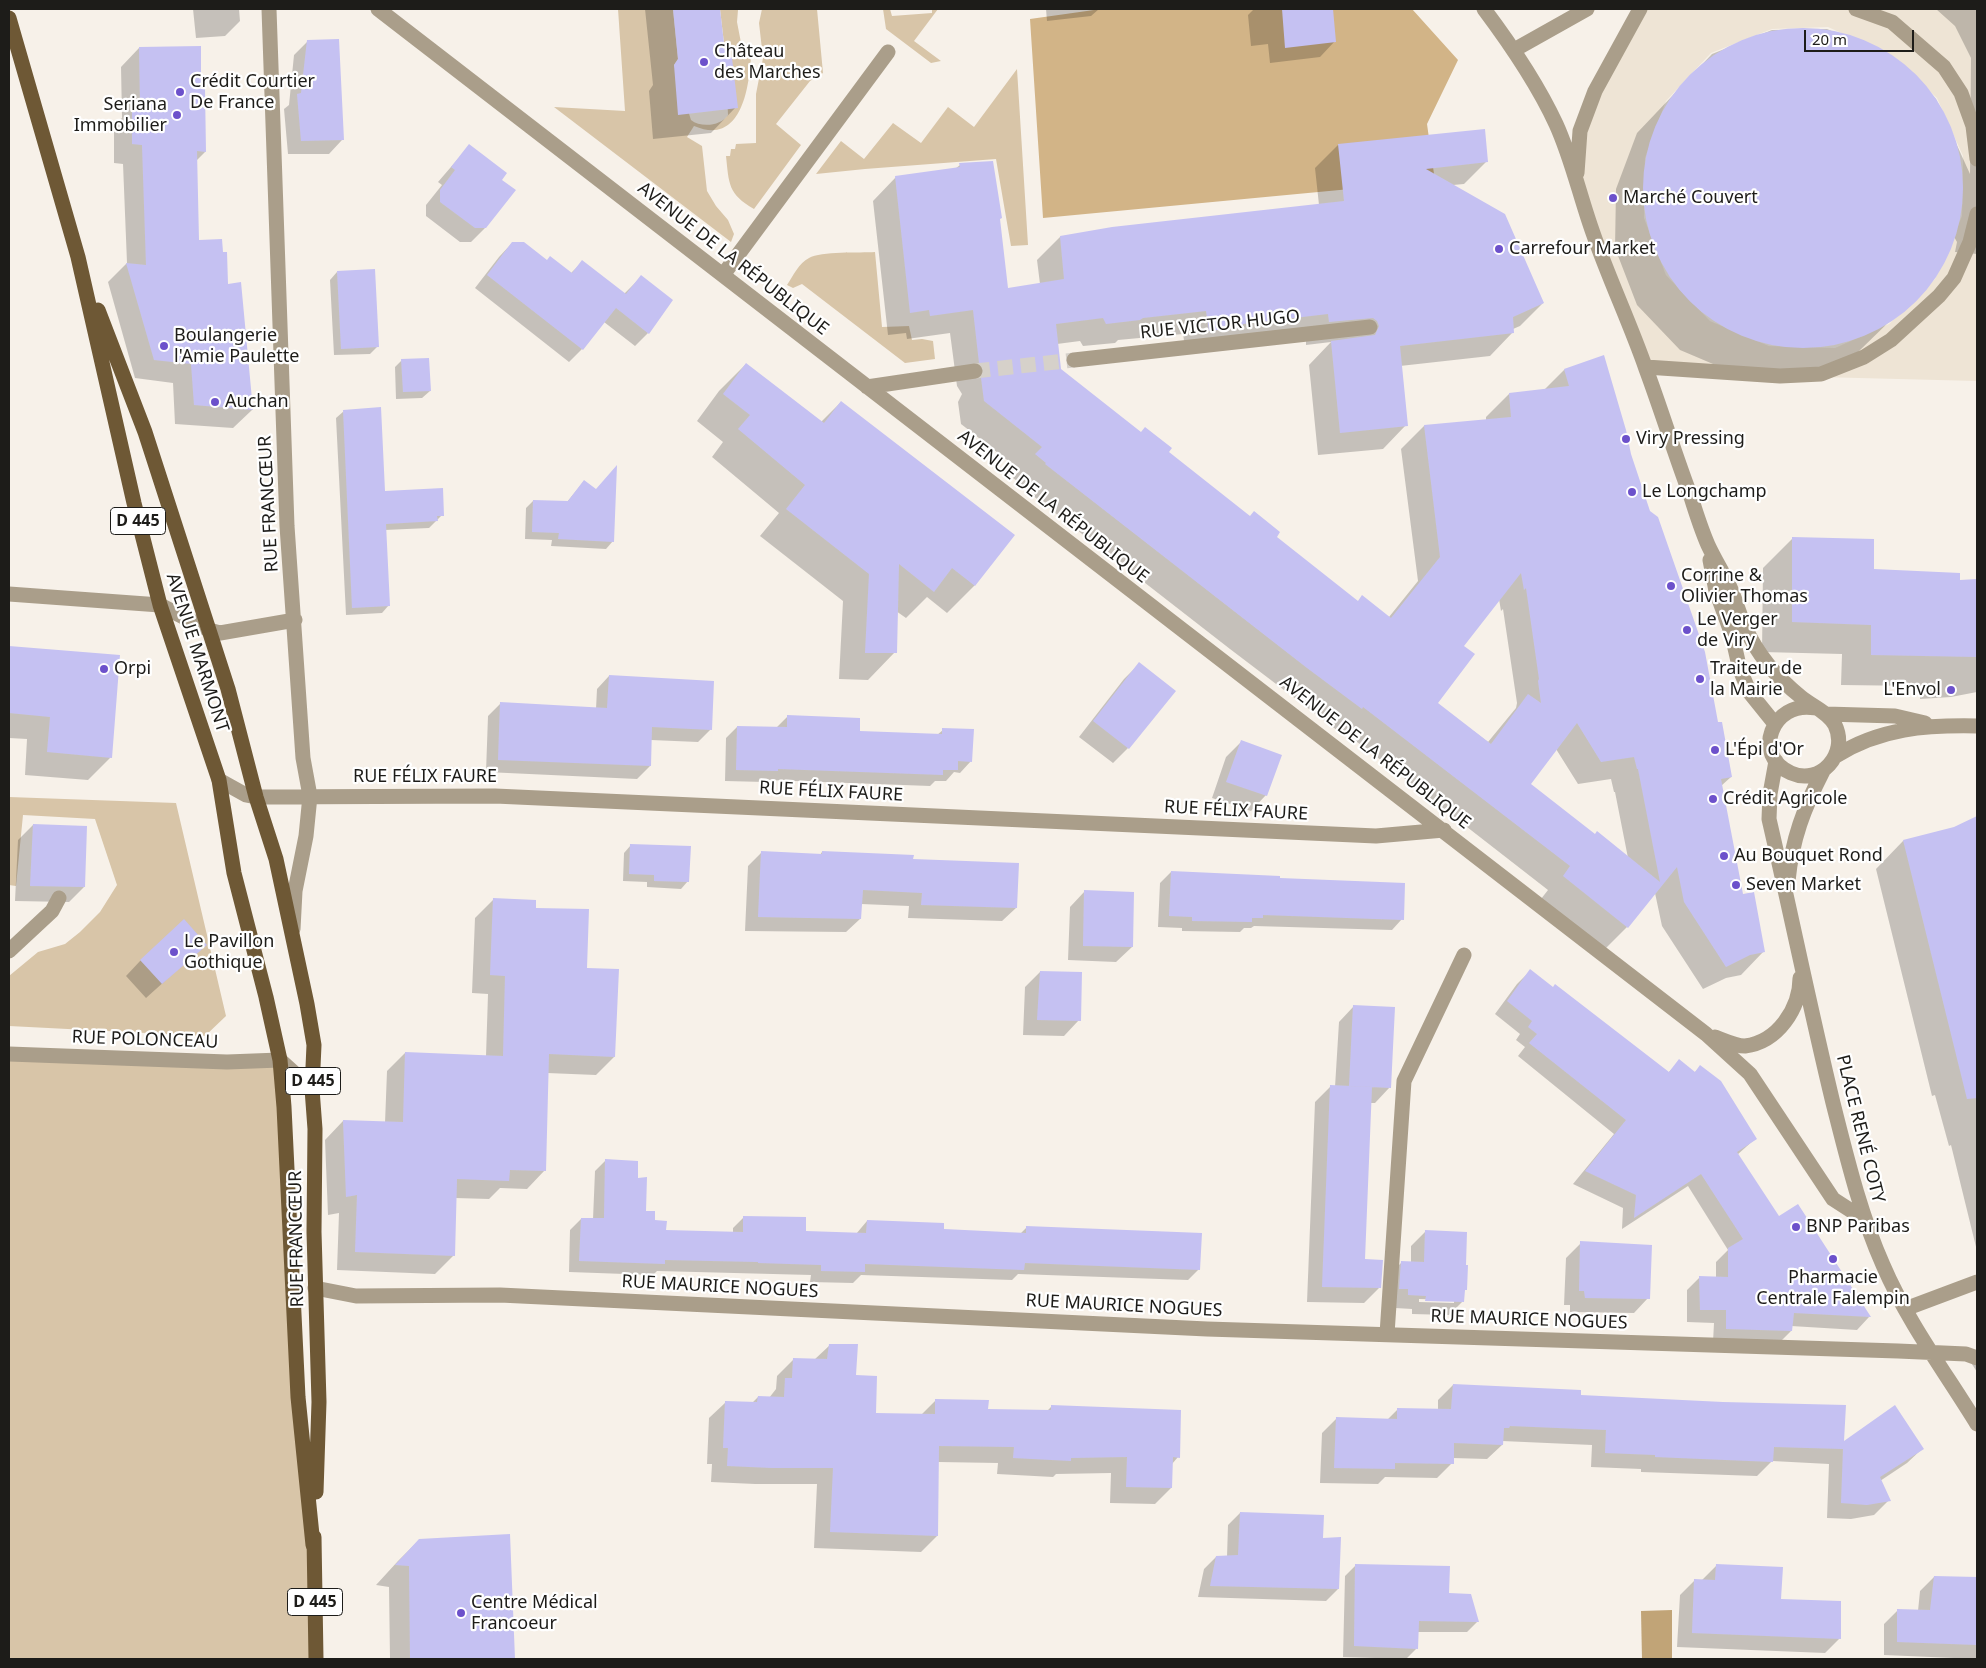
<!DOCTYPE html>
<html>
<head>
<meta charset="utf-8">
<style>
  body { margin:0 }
  #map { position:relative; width:1986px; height:1668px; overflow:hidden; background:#f7f1e9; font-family:"Noto Sans",sans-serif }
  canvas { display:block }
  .frame { position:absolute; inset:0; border:10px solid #1d1c19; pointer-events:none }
  .scale { position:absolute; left:1804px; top:30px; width:110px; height:22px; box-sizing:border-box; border:2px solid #1d1c19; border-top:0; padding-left:6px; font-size:15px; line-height:18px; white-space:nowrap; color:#1d1c19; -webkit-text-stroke:4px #fff; paint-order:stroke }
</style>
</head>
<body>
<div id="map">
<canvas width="1986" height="1668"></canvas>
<div class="frame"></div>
<div class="scale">20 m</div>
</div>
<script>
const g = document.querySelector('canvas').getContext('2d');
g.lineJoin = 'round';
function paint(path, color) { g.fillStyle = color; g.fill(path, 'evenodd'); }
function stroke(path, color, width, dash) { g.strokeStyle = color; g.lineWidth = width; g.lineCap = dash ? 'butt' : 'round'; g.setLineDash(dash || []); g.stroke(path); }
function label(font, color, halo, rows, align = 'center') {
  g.font = font + ' "Noto Sans",sans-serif'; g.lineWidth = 4.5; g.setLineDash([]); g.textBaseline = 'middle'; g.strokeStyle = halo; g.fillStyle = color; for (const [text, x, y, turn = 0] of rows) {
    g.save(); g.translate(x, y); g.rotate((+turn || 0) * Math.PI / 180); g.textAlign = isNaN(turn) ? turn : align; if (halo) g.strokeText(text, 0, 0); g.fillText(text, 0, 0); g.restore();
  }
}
const built = new Path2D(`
  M1640,9H1977V381L1780,376L1646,367L1577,179L1580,131ZM1828,27L1891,55L1937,98L1963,156L1962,216L1935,279L1889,324L1835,348L1769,346L1710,321L1666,275L1644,218L1645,158L1666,101L1711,53L1772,29Z`);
const green = new Path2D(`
  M618,9H673L678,59L674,65L691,120C701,128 721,126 728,115L725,52L720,9L738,10L737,22L742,48L749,51L751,57C749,89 741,146 694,126L687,137L702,146L707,191L716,206L728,220L734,234L731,242L554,107L625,111Z
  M762,9H817L823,73L810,81L776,124L801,145L754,209C728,194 729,184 726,156H730L731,149H735L736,144L756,143V94L763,58L759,23Z
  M883,9H890L892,16L932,13V9H938L914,41L941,61L931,63L886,29Z
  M1017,69L1028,245L1011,246L996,159L865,169L816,174L841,141L864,159L893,123L921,143L948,107L974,127Z
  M875,252L882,327L909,326L912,340L922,339L933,341L935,359L905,363L802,284L793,288L787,285C793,276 799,263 809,258C821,251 860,253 875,252Z
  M9,797L176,803L226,1016L205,1036L9,1026V976L38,952L65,944L80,932L100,912L117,885L95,819L23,815L16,886L9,885Z
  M9,1054L280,1060L316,1659H9Z`);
const forest = new Path2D(`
  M1101,9H1412L1458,60L1427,124L1435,181L1043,218L1030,19Z`);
const water = new Path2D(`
  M1672,1610V1659H1642L1641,1611Z`);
const shadow = new Path2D(`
  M193,9H239L240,21L225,36L196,38Z
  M645,9H719L724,53L736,107L711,133L653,139L649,91L653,85Z
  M1046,9H1099L1091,16L1047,21Z
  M1254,9H1331L1335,41L1320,57L1270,63L1268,44L1251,46L1248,15Z
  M1936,9H1977V254L1955,252L1957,242L1953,235L1934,278L1857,353L1804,378L1739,375L1680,350L1637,305L1615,248L1616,189L1637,133L1712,54L1772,30L1827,29L1891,56L1936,99L1970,174L1971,58L1955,26Z
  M307,42L342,140L329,154H288L284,109L289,105L294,55Z
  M139,48L200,90L205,152L196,161L198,241L227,285L252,410L233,428L175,424L173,383L135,378L108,282L127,263L123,164L114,163V126L122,118L121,67Z
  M1338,145L1487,161L1464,184L1453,185L1543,303L1520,326L1513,329V332L1490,356L1400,366L1406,425L1383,449L1318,455L1309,365L1331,342L1306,345V336L1186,353L1183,334L1118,340L1115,343L1083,346L1080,341L1057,344L1060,370L1358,602L1389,617L1418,581L1401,449L1424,426L1486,420V417L1509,394L1544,390L1564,370L1603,357L1630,455L1717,724L1731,777L1721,786L1742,895L1764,951L1741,975L1726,978L1703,989L1662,926L1655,893L1627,927L1604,950L1541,899L1548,890L1386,764L1340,729L1338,731L1230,649L1023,488L1024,486L1013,478L1020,470L961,424L958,402L962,394L957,386L950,333L907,339L906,333L888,335L873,201L896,177L955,169L960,165L999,219L1007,289L1040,284L1037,260L1060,237L1319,205L1315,168ZM1499,599L1501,611L1503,609L1517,703L1516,708L1488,742L1436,703L1462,646ZM1556,749L1578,784L1611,779L1614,792H1615L1628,858L1594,836L1529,784Z
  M469,146L500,180L485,228L471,242H460L426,216V205L442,185L438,182Z
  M512,243L571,273L582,262L624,294L641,277L648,333L635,346L604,322L582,349L569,362L475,288L499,257Z
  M337,272L378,346L370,354L334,355L330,280Z
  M402,360L430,391L422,398L396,399L395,367Z
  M746,364L821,422L841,402L1013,535L974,586L947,613L927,597L906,618L896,611L895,652L868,680L839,679L843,601L760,536L779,513L712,457L723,442L697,421L719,391Z
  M344,411L384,492L442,515L429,528L385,530L389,605L382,613L346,615L336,418Z
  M615,468L613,541L606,549L551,546L552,540L525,539L526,508L533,501L567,502L584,481L596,490Z
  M1793,538L1873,570L1960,587L1977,581V692L1951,697L1920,699V686L1841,685L1842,654L1762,652L1763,568Z
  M9,647L119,656L111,757L88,780L25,775L27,739L9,738Z
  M1139,664L1128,748L1113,763L1079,737L1124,679Z
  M609,676L711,729L698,742L651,740L650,766L637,779L486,772L488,716L501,703L596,709L597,689Z
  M788,716L859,732L937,735L943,730L971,761L960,773L954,772L946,781H935L930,786L768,780L765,782L725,781L726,738L737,727L776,728Z
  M1241,742L1266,795L1251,811L1212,798L1226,757Z
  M1977,817V1251L1951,1145L1949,1146L1935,1095L1932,1096L1876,869L1903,841L1954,829Z
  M33,825L84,887L69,902L15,901L18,840Z
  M631,845L688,881L681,889L647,887V882L623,881L624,853Z
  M822,852L912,860L1016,908L1002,921L908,918L909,906L861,904L860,919L846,932L745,931L748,866L761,853L820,855Z
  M1171,872L1279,879L1402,919L1392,930L1254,926L1251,928H1244L1240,932L1182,931V928L1158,927L1160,883Z
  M1085,891L1132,947L1116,962L1068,960L1070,907Z
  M493,900L534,909L586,969L614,1057L596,1075L547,1073L545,1170L527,1189L500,1188L489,1199L455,1198L454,1255L435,1274L337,1270L339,1213L328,1215L325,1140L343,1121L385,1123L387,1071L405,1053L486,1056L488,994L472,993L475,918Z
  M205,945L146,998L126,976L141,960Z
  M1530,971L1668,1073L1679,1061L1694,1073L1700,1067L1755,1139L1737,1155L1778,1218L1798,1205L1869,1317L1857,1330L1791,1326V1331L1778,1344L1713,1342L1714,1323L1687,1322V1290L1700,1277H1716V1262L1728,1250L1688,1186L1622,1229L1623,1208L1573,1184L1614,1134L1518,1056L1525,1047L1516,1040L1520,1034L1495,1014L1517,984Z
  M1040,972L1079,1020L1064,1036L1023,1035L1025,987Z
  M1354,1006L1390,1087L1375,1103H1370L1363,1260L1379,1288L1364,1303L1307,1302L1315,1102L1330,1087H1335L1339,1022Z
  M606,1160L636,1179L644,1212L665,1231L733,1233V1228L744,1217L804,1232L856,1234L867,1221L943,1231L1020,1234L1027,1227L1199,1269L1188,1280L1018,1274L1012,1280L861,1275L853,1283L810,1282L811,1275L657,1271L653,1275L569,1272L570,1230L581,1219H593L595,1171Z
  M1425,1232L1466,1289L1463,1292V1301L1449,1315L1412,1314V1309L1395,1308L1388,1276L1402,1262L1411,1263V1246ZM1419,1299L1454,1300V1303L1419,1302Z
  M1581,1243L1648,1298L1634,1313L1570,1312V1305H1564L1566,1258Z
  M830,1345L855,1377L874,1414L921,1415L936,1400L987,1411L1046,1412L1051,1407L1178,1457L1172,1464L1171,1488L1155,1504L1110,1503L1111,1473L1056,1474L1053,1477L997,1474L998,1463L938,1462L937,1536L921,1552L814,1548L817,1484H755L711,1482L712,1464H707L709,1418L726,1402L752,1403L758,1397L769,1398L776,1389L777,1376L793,1360H814Z
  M1977,1349V1372L1968,1358Z
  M1453,1385L1580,1397L1843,1443L1922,1449L1907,1463L1880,1481L1889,1500L1874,1515L1851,1519L1827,1518L1829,1464L1772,1461L1757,1476L1641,1472V1469L1591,1467L1592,1445L1502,1441V1445L1487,1459L1452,1458V1463L1437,1478L1385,1477L1378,1484L1320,1483L1322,1433L1337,1418L1387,1420L1398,1409L1438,1410V1400Z
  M1240,1513L1322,1539L1338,1589L1326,1601L1198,1597L1204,1569L1216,1557H1227L1228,1525Z
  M508,1535L514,1659H390L389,1587L376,1585L398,1561L419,1540Z
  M1356,1565L1448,1594L1478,1621L1467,1632H1417V1648L1406,1659L1343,1657L1345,1576Z
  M1717,1565L1780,1600L1840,1638L1825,1653L1677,1647L1680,1595L1695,1580H1702Z
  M1934,1577L1977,1578V1659L1884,1655V1624L1898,1610L1918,1611L1920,1591Z`);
const building = new Path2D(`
  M673,9H720L725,52L732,58L738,108L678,115L674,65L678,59Z
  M1282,9H1333L1336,42L1285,48Z
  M1643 188a160 160 0 1 1 320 0a160 160 0 1 1-320 0Z
  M339,39L344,140L301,141L297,94L301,93L307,40Z
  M201,46V89H205L206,152L197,151L199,240L222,239L223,252H227L228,284L241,282L253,410L194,405L191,364L154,360L126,263L146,265L142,145L132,144V106H140L139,47Z
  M1485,129L1488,162L1426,169L1505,214L1544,303L1513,317L1514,333L1400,346L1408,426L1340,433L1331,341L1375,335L1379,326L1377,321L1373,318L1329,322L1328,314L1243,324V327L1209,331L1206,311L1143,318L1140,320L1106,324L1103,318L1056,324L1061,369L1141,432L1145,427L1172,448L1169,452L1250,516L1254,511L1280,532L1277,537L1358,601L1362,595L1391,618L1440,557L1424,425L1511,417L1509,393L1569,386L1564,369L1604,355L1626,430L1631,454L1650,511L1658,517L1705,652L1718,722H1722L1732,777L1721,779L1743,894L1754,892L1765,952L1750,955L1726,967L1684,902L1677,867L1628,928L1563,876L1570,866L1363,707L1362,709L1307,668L1045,464L1046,463L1035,454L1042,447L984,401L981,378L984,370L979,363L973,310L930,316L929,310L910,313L895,176L960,167L959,163L993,161L1002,218L1000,219L1008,288L1064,279L1060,236L1112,227L1344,201L1338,144ZM1521,573L1524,590L1526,588L1539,679L1538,681L1541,703L1528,694L1491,744L1438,703L1475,654L1464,646ZM1577,723L1601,762L1634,757L1637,769H1638L1660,882L1597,831L1595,834L1531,784Z
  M469,144L507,173L502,180L516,190L486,228H475L440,202V190L455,170L451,167Z
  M512,242H524L547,260L550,256L572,273L582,260L626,294L641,275L673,300L649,334L616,308L583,350L487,275Z
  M375,269L379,347L341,349L337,271Z
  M429,358L431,391L403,392L401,359Z
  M746,363L824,423L841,401L1015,535L975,586L952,568L934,592L899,564L897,653H865L869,574L786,509L805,485L738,429L750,415L723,394Z
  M381,407L385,491L443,488L444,516H437L438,521L386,524L390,606L352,608L343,410Z
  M617,465L614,542L558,539L559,533L532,532L533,500L568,501L584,480L596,489Z
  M1792,537L1874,539V569L1960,573V580L1977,579V657L1871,655V625L1792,622Z
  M9,646L120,655L112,758L47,752L50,717L9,713Z
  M1139,662L1176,691L1129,749L1093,721Z
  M609,675L714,681L712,730L652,727L651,766L498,760L500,702L607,708Z
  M787,715L860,718V731L942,734V728L974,729L972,762L958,761V770H943V775L778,769V771L736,770L737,726L787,727Z
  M1241,740L1282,755L1267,796L1226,782Z
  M1977,816V1098L1967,1099L1903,840L1954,827Z
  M33,824L87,826L85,887L30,886Z
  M630,844L691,846L689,882L654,881V875L629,874Z
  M761,851L822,854V851L914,855L913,859L1019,863L1017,908L921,905L922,893L863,890L861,919L758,917Z
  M1171,871L1280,876V878L1405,883L1404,920L1263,915V918H1252V922L1192,921V917L1169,916Z
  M1084,890L1134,892L1133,947L1083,946Z
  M493,898L536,900V908L589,909L587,968L619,969L615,1057L549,1054L546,1171L510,1170L509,1181L457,1179L455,1256L355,1252L357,1195L346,1197L343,1120L403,1122L405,1052L503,1056L505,976L490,975Z
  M184,919L207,945L162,984L140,960Z
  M1530,969L1553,987L1555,984L1669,1072L1679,1059L1695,1072L1700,1065L1721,1081L1757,1139L1737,1152L1779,1216L1798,1204L1871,1317L1794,1313L1792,1331L1726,1329V1310H1700L1699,1276L1728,1277V1248L1743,1239L1701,1174L1634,1218L1636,1195L1585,1171L1626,1120L1529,1043L1537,1034L1528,1027L1532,1021L1507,1001Z
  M1040,971L1082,972L1081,1021L1037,1020Z
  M1353,1005L1395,1007L1391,1088L1349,1086Z
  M1330,1085L1372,1087L1365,1259L1383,1260L1381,1288L1322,1287Z
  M605,1159L638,1161V1178L647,1177L646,1211H655V1220L667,1221L666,1230L743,1232V1216L806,1217V1231L866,1233L867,1220L944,1223V1229L1026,1233V1226L1202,1233L1200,1270L1025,1263L1024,1270L865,1264V1272L821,1271V1265L758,1263V1262L665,1260V1264L579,1261L581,1218H604Z
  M1425,1230L1467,1232L1466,1265H1468L1467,1290H1465L1464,1302L1425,1301L1426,1296L1408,1295V1289H1399L1401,1261L1424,1262Z
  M1580,1241L1652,1245L1650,1299L1585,1298L1584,1291H1579Z
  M829,1344H858L856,1375L877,1376L876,1413L935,1414V1399L989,1400L988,1409L1051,1410V1405L1181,1410L1180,1458L1173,1457L1172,1488L1126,1487L1127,1457L1071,1458V1461L1013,1458L1014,1447L939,1446L938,1536L830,1532L833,1468H772L727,1466L728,1448H723L725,1401L757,1402L758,1396L784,1397L785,1378H792L793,1358L827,1359Z
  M1453,1384L1581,1390V1395L1723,1402L1846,1405L1844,1441L1895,1405L1924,1449L1880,1477L1891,1501L1867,1505L1841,1503L1843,1449L1774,1447L1773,1462L1655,1457V1455L1605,1453L1606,1430L1510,1426L1509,1428H1504L1503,1445L1454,1443V1464L1395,1463V1469L1334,1468L1336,1417L1397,1419V1408L1451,1409Z
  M1240,1512L1324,1515L1323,1538L1341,1537L1339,1589L1210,1586L1216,1556L1238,1555Z
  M510,1534L515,1659H410L409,1566L395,1565L419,1539Z
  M1355,1564L1450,1566L1449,1593L1471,1594L1479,1622L1419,1621L1418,1649L1354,1646Z
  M1716,1564L1783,1567L1781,1599L1841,1601V1639L1692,1633L1694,1579L1715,1580Z
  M1934,1576L1977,1577V1645L1897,1642V1609L1930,1610Z`);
const minorTunnel = new Path2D(`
  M975,371L1074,360`);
const minor = new Path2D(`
  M269,9L287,526L303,758L310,796L306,836L295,891L293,929
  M378,9L1706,1034L1750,1074L1833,1199L1864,1219
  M1484,9C1511,45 1537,83 1556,124C1572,159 1580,197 1593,233C1609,279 1630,323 1646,369C1662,412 1675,455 1691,497C1696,513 1701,529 1708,545C1714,558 1722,571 1729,585C1735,598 1739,613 1745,627C1758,656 1776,677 1801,697C1812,706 1828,712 1835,725C1849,754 1820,786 1791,773C1751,756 1772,700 1815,708
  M1856,9L1892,22L1944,67L1961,93L1973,126L1977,159
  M1514,50L1587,9
  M1577,173L1580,131L1595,91L1640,9
  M723,275L888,52
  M1074,360L1370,327
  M1646,367L1780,376L1821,374L1864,357L1891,340L1939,296L1954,278L1970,242L1977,214
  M867,387L975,371
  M1710,560L1716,591L1732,635L1740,670L1750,693L1775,724
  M9,594L160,605L209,630L220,633L295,620
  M1826,714L1895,716L1925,723
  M1836,756C1880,728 1926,725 1977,726
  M1776,761L1770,794L1769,819C1791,914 1810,1008 1833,1103C1847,1158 1860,1213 1883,1265C1907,1321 1945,1372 1977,1424
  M219,780L246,795L256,797L495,796L1376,836L1444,830
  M1788,881C1792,839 1804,808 1823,771
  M9,951L52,911L59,898
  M1715,1037C1723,1040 1736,1046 1745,1046C1778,1042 1800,1008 1800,978
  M9,1054L227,1062L280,1060L312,1089
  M315,1288L356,1296L500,1295L1207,1329L1898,1351L1966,1354L1977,1358
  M1905,1309L1977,1282
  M1387,1334L1404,1081L1464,955`);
const major = new Path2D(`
  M9,18L78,257L134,503L160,605L219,780L234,873L266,997L280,1060L284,1107L298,1397L313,1545
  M98,310L145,432L228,689L256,797L276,859L307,1004L314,1045L312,1089L315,1129L314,1232L319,1402L316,1492
  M314,1537L316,1659`);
const markers = [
  [704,62,5,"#6c51cb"],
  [180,92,5,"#6c51cb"],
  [177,115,5,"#6c51cb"],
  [1613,198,5,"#6c51cb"],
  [1499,249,5,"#6c51cb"],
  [164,346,5,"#6c51cb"],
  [215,402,5,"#6c51cb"],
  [1626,439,5,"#6c51cb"],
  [1632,492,5,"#6c51cb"],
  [1671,586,5,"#6c51cb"],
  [1687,630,5,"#6c51cb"],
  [104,669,5,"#6c51cb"],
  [1700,679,5,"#6c51cb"],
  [1951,690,5,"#6c51cb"],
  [1715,750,5,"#6c51cb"],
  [1713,799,5,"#6c51cb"],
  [1724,856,5,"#6c51cb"],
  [1736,885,5,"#6c51cb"],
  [174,952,5,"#6c51cb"],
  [1796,1227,5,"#6c51cb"],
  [1833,1259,5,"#6c51cb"],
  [461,1613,5,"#6c51cb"]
];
const shields = [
  [138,521,55],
  [313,1081,55],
  [315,1602,55]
];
const shieldNames = [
  ["D 445",138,521],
  ["D 445",313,1081],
  ["D 445",315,1602]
];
const poiNames = [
  ["Château",714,52],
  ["des Marches",714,73],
  ["Crédit Courtier",190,82],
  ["De France",190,103],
  ["Seriana",167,105,"right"],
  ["Immobilier",167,126,"right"],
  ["Marché Couvert",1623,198],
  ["Carrefour Market",1509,249],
  ["Boulangerie",174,336],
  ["l'Amie Paulette",174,357],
  ["Auchan",225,402],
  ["Viry Pressing",1636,439],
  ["Le Longchamp",1642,492],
  ["Corrine &",1681,576],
  ["Olivier Thomas",1681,597],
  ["Le Verger",1697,620],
  ["de Viry",1697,641],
  ["Orpi",114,669],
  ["Traiteur de",1710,669],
  ["la Mairie",1710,690],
  ["L'Envol",1941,690,"right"],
  ["L'Épi d'Or",1725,750],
  ["Crédit Agricole",1723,799],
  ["Au Bouquet Rond",1734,856],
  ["Seven Market",1746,885],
  ["Le Pavillon",184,942],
  ["Gothique",184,963],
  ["BNP Paribas",1806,1227],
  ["Pharmacie",1833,1278,"center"],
  ["Centrale Falempin",1833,1299,"center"],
  ["Centre Médical",471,1603],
  ["Francoeur",471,1624]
];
const streetNames = [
  ["AVENUE DE LA RÉPUBLIQUE",733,259,38],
  ["RUE VICTOR HUGO",1220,325,-6],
  ["RUE FRANCŒUR",269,504,-93],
  ["AVENUE DE LA RÉPUBLIQUE",1053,507,38],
  ["AVENUE MARMONT",197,653,72],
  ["AVENUE DE LA RÉPUBLIQUE",1375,753,38],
  ["RUE FÉLIX FAURE",425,777],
  ["RUE FÉLIX FAURE",831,792,3],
  ["RUE FÉLIX FAURE",1236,811,3],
  ["RUE POLONCEAU",145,1040,2],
  ["PLACE RENÉ COTY",1860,1129,76],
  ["RUE FRANCŒUR",297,1239,-91],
  ["RUE MAURICE NOGUES",720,1287,3],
  ["RUE MAURICE NOGUES",1124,1306,3],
  ["RUE MAURICE NOGUES",1529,1320,2]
];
paint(built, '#eee4d5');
paint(green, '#d8c5a8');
paint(forest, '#d2b487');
paint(water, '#c1a477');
paint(shadow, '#0003');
paint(building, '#c5c1f2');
stroke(minorTunnel, '#d6d1ca', 15, [15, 8]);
stroke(minor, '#aa9e8a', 15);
stroke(major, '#6e5835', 15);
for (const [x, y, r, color] of markers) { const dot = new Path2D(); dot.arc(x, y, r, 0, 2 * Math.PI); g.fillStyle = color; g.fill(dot); stroke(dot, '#fff', 2); }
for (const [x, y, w] of shields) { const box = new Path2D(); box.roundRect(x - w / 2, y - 13.5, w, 27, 4); g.fillStyle = '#fff'; g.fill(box); stroke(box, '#1d1c19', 1); }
label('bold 16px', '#1d1c19', null, shieldNames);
label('18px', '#1d1c19', '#fff', poiNames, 'left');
label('18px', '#1d1c19', '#fff', streetNames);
</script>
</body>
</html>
